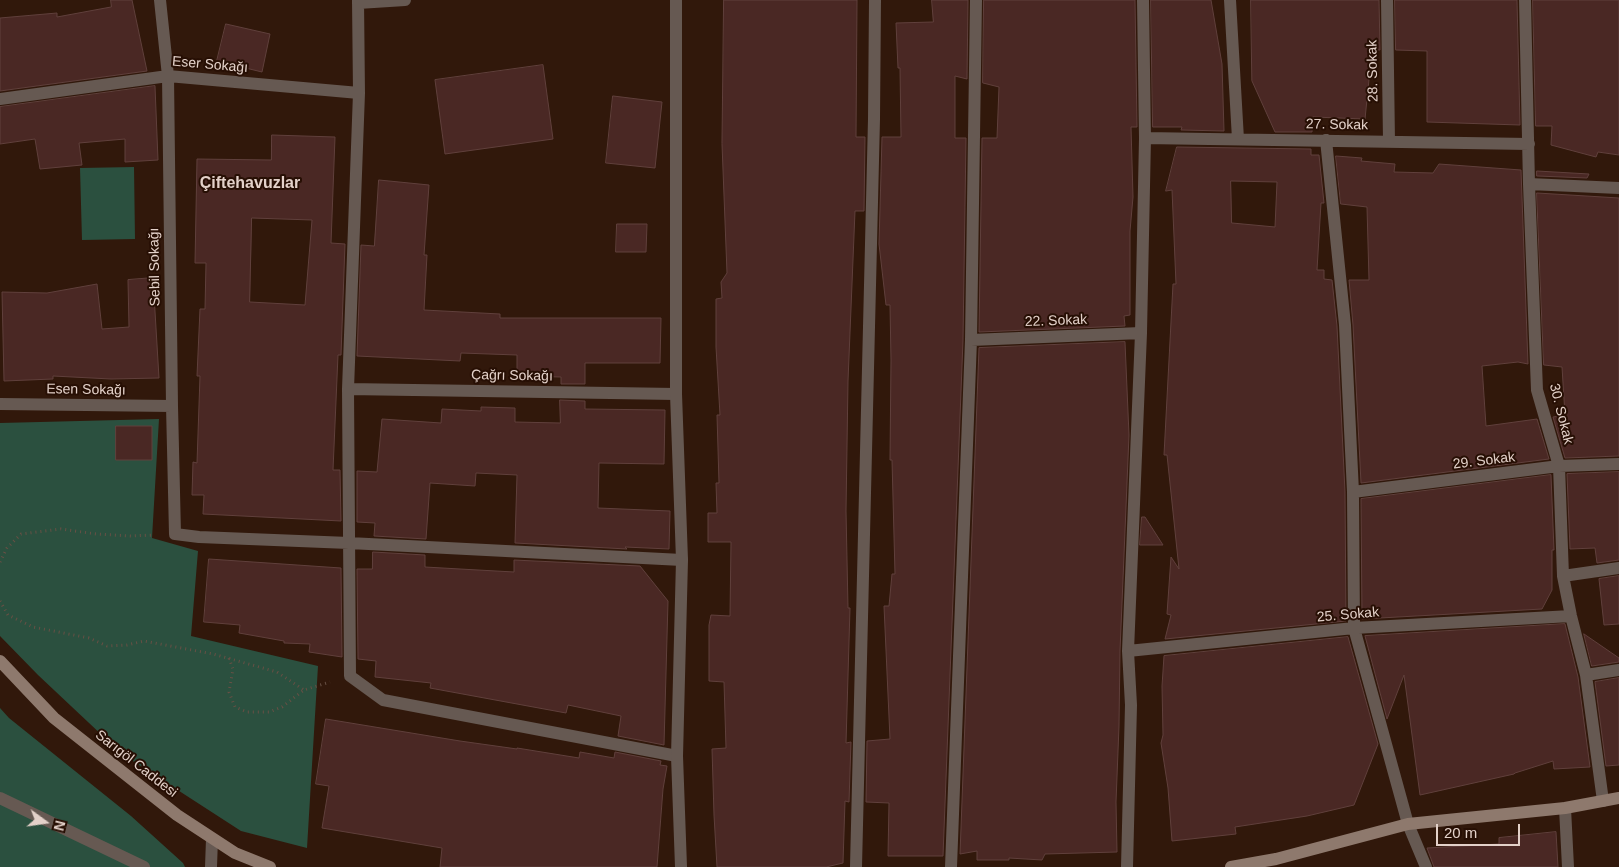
<!DOCTYPE html>
<html>
<head>
<meta charset="utf-8">
<style>
  body { margin:0 }
  #map { position:relative; width:1619px; height:867px; overflow:hidden; background:#31180b; font-family:Arial,sans-serif }
  canvas { display:block }
  .north { position:absolute; left:20px; top:797px; width:50px; height:50px; -webkit-text-stroke:4px #270f04; paint-order:stroke; rotate:104deg; font-size:14px; font-weight:700; line-height:20px; text-align:center; color:#e3d1c9 }
  .north::after { content:''; display:block; margin:auto; width:18px; height:22px; background:#e3d1c9; clip-path:polygon(50% 0,100% 100%,50% 72%,0 100%) }
  .scale { position:absolute; left:1436px; top:824px; width:84px; height:22px; box-sizing:border-box; border:2px solid #e3d1c9; border-top:0; padding-left:6px; font-size:15px; line-height:18px; white-space:nowrap; color:#e3d1c9; -webkit-text-stroke:4px #270f04; paint-order:stroke }
</style>
</head>
<body>
<div id="map">
<canvas width="1619" height="867"></canvas>
<div class="north">N</div>
<div class="scale">20 m</div>
</div>
<script>
const g = document.querySelector('canvas').getContext('2d');
g.lineJoin = 'round';
function paint(path, color) { g.fillStyle = color; g.fill(path, 'evenodd'); }
function stroke(path, color, width, dash) { g.strokeStyle = color; g.lineWidth = width; g.lineCap = dash ? 'butt' : 'round'; g.setLineDash(dash || []); g.stroke(path); }
function label(font, color, halo, rows, align = 'center') {
  g.font = font + ' Arial,sans-serif'; g.lineWidth = 4; g.setLineDash([]); g.textBaseline = 'middle'; g.strokeStyle = halo; g.fillStyle = color; for (const [text, x, y, turn = 0] of rows) {
    g.save(); g.translate(x, y); g.rotate((+turn || 0) * Math.PI / 180); g.textAlign = isNaN(turn) ? turn : align; if (halo) g.strokeText(text, 0, 0); g.fillText(text, 0, 0); g.restore();
  }
}
const green = new Path2D(`
  M134,167L135,239L82,240L80,168Z
  M159,419L152,538L198,551L191,636L318,666L307,848L241,831L122,754L38,675L0,636V423Z
  M0,708L9,718L131,816L183,863L185,867H0Z`);
const building = new Path2D(`
  M111,0H132L147,71L0,91V18L57,13V17L111,7Z
  M724,0H857L856,137H865L864,211H855L848,381L846,511L848,608H850L846,743L851,742L849,802L845,801L843,863L826,867H717L714,815L712,749L726,748L724,682L709,681V625L711,615L730,616L731,542H708V513H717L716,483H719L717,415H720L716,347V299L722,298L721,282L727,273L722,144Z
  M932,0H968L967,79L955,76V138H966L963,340L943,856H888L889,803L866,802L867,741L890,739L884,606H889L892,574H895L892,460H890L891,360L890,305H886L879,244L882,137H901L900,68H898L896,23L933,22Z
  M984,0H1135L1137,127H1131L1133,197L1130,231V315L1124,316L1125,326L979,332L982,138H997L999,87L983,83Z
  M1151,0H1211L1222,64L1224,131L1181,130L1182,127H1153Z
  M1251,0H1379L1380,50H1372L1365,119L1313,117L1312,132H1275L1252,81Z
  M1395,0H1517L1520,125L1427,122V51L1396,50Z
  M1533,0H1619V155L1598,152L1596,157L1551,145L1552,126H1536Z
  M226,24L270,34L262,72L217,61Z
  M543,65L553,139L445,154L435,80Z
  M155,86L158,160L125,162V139L79,143L82,165L40,169L35,139L0,144V107Z
  M613,96L662,102L655,168L606,163Z
  M272,135L335,137L331,243L345,244L341,355H338L333,470H340L341,521L203,514L204,495H192L193,462L197,463L200,376H197L200,309H205L206,263H195L197,159L271,160ZM252,218L312,220L305,305L250,302Z
  M1177,147L1311,149V155H1319L1324,203H1321L1317,270H1324V279L1332,280L1337,326L1345,492L1346,621L1165,639L1171,615L1167,614L1171,557L1179,569L1167,455H1164L1173,284H1176L1172,190L1166,191ZM1231,181L1277,182L1275,227L1232,223Z
  M1336,156L1362,158L1361,161L1395,164L1394,172L1433,173L1439,164L1521,170L1528,364L1518,362L1482,366L1486,426L1537,419L1549,459L1361,483L1353,325L1349,280H1369L1367,207L1341,204Z
  M1537,171L1589,174L1587,178L1537,176Z
  M379,180L429,185L424,255H427L424,310L500,314V318H661L660,363H585V384H561V377L517,376V355L461,353L460,361L357,356L361,245L374,246Z
  M1537,193L1619,198V456L1565,458L1553,417L1565,415L1562,367L1544,365Z
  M617,224H647L646,252H616Z
  M153,278L159,378L111,379L53,376V379L4,381L2,292L47,293L97,284L102,329L129,327L128,280Z
  M1125,342L1129,435L1120,651L1119,726L1116,802L1117,852L1045,854L1042,860L1009,858V860H977V851L960,854L979,348Z
  M560,400L585,401V409L665,410L664,464L599,463L598,508L670,511L669,549L625,547L627,549L515,543L517,475L476,473L475,486L430,483L426,539L374,536L375,523L357,522V471L377,472L382,419L441,423L442,409L481,411V407L515,408V422L560,423Z
  M116,426H152V460H116Z
  M1619,472V560L1597,563L1595,548L1570,549L1567,474Z
  M1551,475L1554,550H1552V590L1542,609L1362,619L1361,499Z
  M1142,517H1145L1163,545H1140Z
  M373,552L425,555V567L460,569L514,572V560L640,566L668,601L664,745L618,736L621,716L568,705L566,713L430,688L431,683L375,677L376,661L358,659L357,569H372Z
  M209,559L341,568L342,657L309,652L310,644L284,643V641L239,633L240,625L204,622Z
  M1619,576V624L1604,625L1599,579Z
  M1565,624L1578,677L1590,767L1554,769L1553,761L1515,773L1514,774L1420,795L1404,675L1387,719L1365,636Z
  M1584,634L1619,658V662L1592,666Z
  M1348,637L1378,744L1354,805L1307,816L1235,827L1236,834L1172,841L1168,788L1161,743L1163,735L1162,686L1164,656Z
  M1619,678V765L1606,766L1595,682Z
  M326,719L460,741L517,749V748L579,758L580,752L614,758L615,752L661,761L660,765L667,766L663,789L657,867H440L442,848L322,828L329,786L316,784Z
  M1556,832L1558,867H1434L1427,848L1499,844V838Z`);
const path = new Path2D(`
  M0,562L7,548L21,534L61,529L96,534L131,536L154,535
  M0,601L8,615L33,627L89,638L107,646L127,645L144,641L213,654L277,672L304,690
  M229,658L233,669L229,692L235,707L247,712H269L282,707L304,690L330,682`);
const service = new Path2D(`
  M0,798L144,867`);
const minor = new Path2D(`
  M160,0L168,76L172,406L175,534L199,537L349,543L682,560
  M358,0L359,93L348,389L350,676L383,700L677,756
  M1230,0L1238,139
  M1387,0L1389,141
  M1525,0L1529,184L1537,390L1559,466L1563,576L1571,616L1586,675L1603,801
  M358,3L405,0
  M0,99L168,76L359,93
  M1145,138L1529,144
  M1326,140L1345,325L1353,492L1354,628L1408,824L1426,867
  M1529,184L1619,188
  M971,340L1141,333
  M348,389L676,394
  M0,404L172,406
  M1353,492L1559,466L1619,464
  M1563,576L1619,568
  M1128,651L1354,628L1571,616
  M1586,675L1619,670
  M1565,808L1568,867
  M211,867L212,839
  M856,867L874,119L875,0
  M951,867L971,340L976,0
  M1127,867L1131,705L1128,651L1141,333L1145,138L1143,0`);
const tertiary = new Path2D(`
  M676,0V394L682,560L677,756L681,867`);
const secondary = new Path2D(`
  M0,661L54,718L177,815L235,853L270,867
  M1231,867L1276,859L1408,824L1565,808L1619,798`);
const streetNames = [
  ["Eser Sokağı",210,65,5],
  ["28. Sokak",1373,71,-91],
  ["27. Sokak",1337,125,1],
  ["Sebil Sokağı",155,267,-91],
  ["22. Sokak",1056,321,-2],
  ["Çağrı Sokağı",512,376,1],
  ["Esen Sokağı",86,390,1],
  ["30. Sokak",1561,414,76],
  ["29. Sokak",1484,461,-7],
  ["25. Sokak",1348,615,-5],
  ["Sarıgöl Caddesi",136,764,38]
];
const quarterNames = [
  ["Çiftehavuzlar",250,184]
];
paint(green, '#2b503f');
paint(building, '#4a2824');
stroke(building, '#60403c', 1);
stroke(path, '#675045', 3, [1, 4]);
stroke(service, '#665952', 12);
stroke(minor, '#665952', 12);
stroke(tertiary, '#665952', 12);
stroke(secondary, '#8e796d', 12);
label('14px', '#e3d1c9', '#270f04', streetNames);
label('bold 16px', '#e3d1c9', '#270f04', quarterNames);
</script>
</body>
</html>
